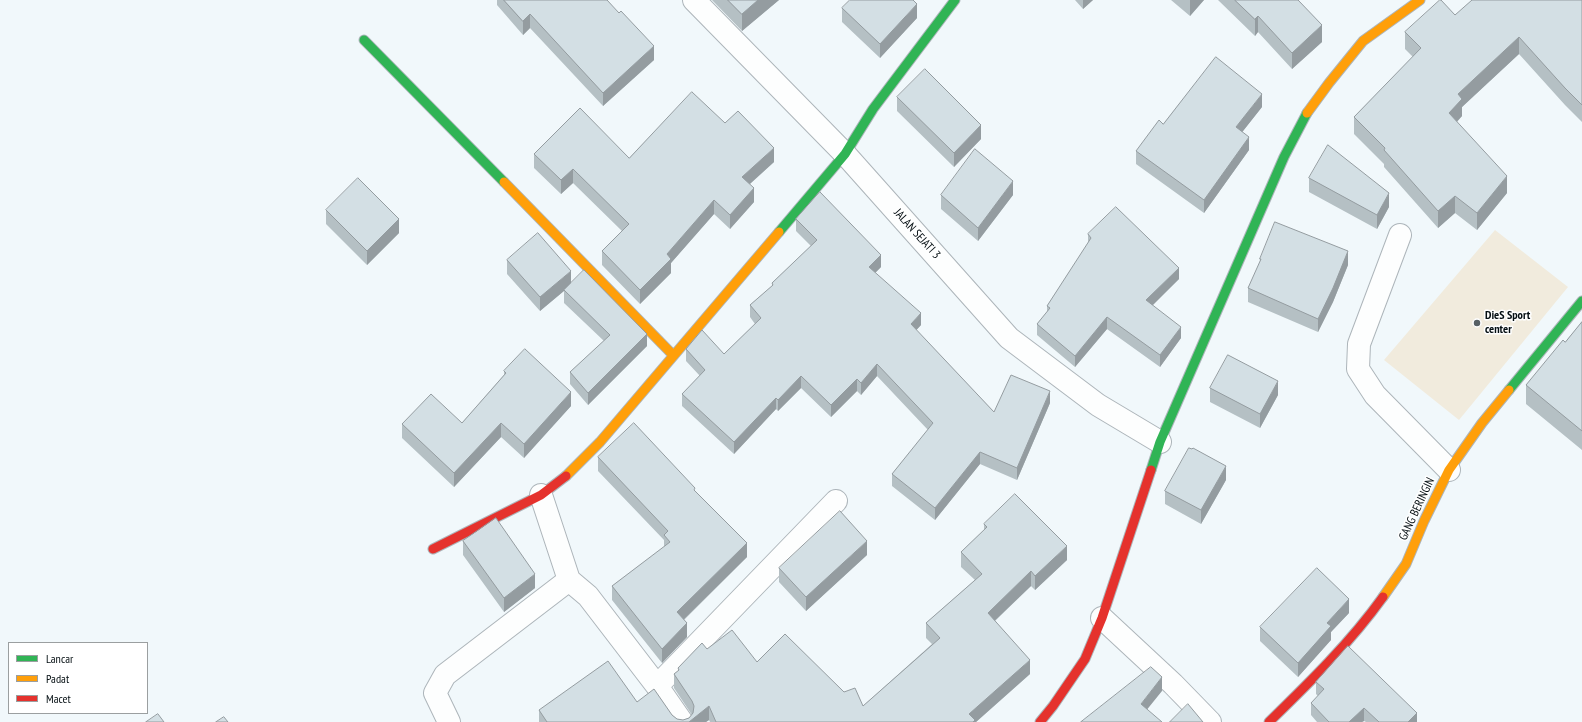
<!DOCTYPE html>
<html>
<head>
<meta charset="utf-8">
<style>
  body { margin:0 }
  #map { position:relative; width:1582px; height:722px; overflow:hidden; background:#f1f8fb; font-family:"PT Sans Narrow",sans-serif }
  canvas { display:block }
  .legend { position:absolute; left:8px; top:642px; width:140px; height:72px; box-sizing:border-box; background:#fff; border:1px solid #9b9fa0; margin:0; padding:5px 7px; list-style:none; font-size:12px; color:#040e12 }
  .legend li { display:flex; align-items:center; gap:8px; height:20px }
  .legend b { width:20px; border:1px solid #9b9fa0 }
</style>
</head>
<body>
<div id="map">
<canvas width="1582" height="722"></canvas>
<ul class="legend">
<li><b style="height:5px;background:#30b455"></b>Lancar</li>
<li><b style="height:5px;background:#ff9f0a"></b>Padat</li>
<li><b style="height:5px;background:#e5322d"></b>Macet</li>
</ul>
</div>
<script>
const g = document.querySelector('canvas').getContext('2d');
g.lineJoin = 'round';
function paint(path, color) { g.fillStyle = color; g.fill(path, 'evenodd'); }
function stroke(path, color, width, dash) { g.strokeStyle = color; g.lineWidth = width; g.lineCap = dash ? 'butt' : 'round'; g.setLineDash(dash || []); g.stroke(path); }
function label(font, color, halo, rows, align = 'center') {
  g.font = font + ' "PT Sans Narrow",sans-serif'; g.lineWidth = 3; g.setLineDash([]); g.textBaseline = 'middle'; g.strokeStyle = halo; g.fillStyle = color; for (const [text, x, y, turn = 0] of rows) {
    g.save(); g.translate(x, y); g.rotate((+turn || 0) * Math.PI / 180); g.textAlign = isNaN(turn) ? turn : align; if (halo) g.strokeText(text, 0, 0); g.fillText(text, 0, 0); g.restore();
  }
}
const green = new Path2D(`
  M1495,230L1568,287L1459,420L1384,360Z`);
const street = new Path2D(`
  M694,0L845,154L1009,338L1098,405L1160,442
  M1400,235L1359,344L1358,369L1375,395L1449,470
  M541,495L569,580L588,596L657,686L682,722
  M1102,618L1173,684L1210,722
  M657,686L836,501
  M449,722L435,693L445,675L569,580`);
const fast = new Path2D(`
  M364,40L504,182
  M779,232L845,154L873,109L955,0
  M1509,390L1582,301
  M1151,470L1160,442L1284,157L1307,113`);
const slow = new Path2D(`
  M1307,113L1329,83L1363,41L1420,0
  M504,182L673,355
  M566,476L600,442L779,232
  M1383,597L1406,564L1424,521L1449,470L1482,423L1509,390`);
const jam = new Path2D(`
  M433,549L541,495L566,476
  M1040,722L1053,706L1085,659L1102,618L1151,470
  M1269,722C1309,683 1350,643 1383,597`);
const wall = new Path2D(`
  M497,0H607L654,60L603,106L530,28L523,35L497,5Z
  M712,0H779L742,31Z
  M1075,0H1093L1083,9Z
  M1171,0H1204L1190,16Z
  M1218,0H1298L1322,42L1292,69L1258,32L1255,36Z
  M1582,0V122L1565,105L1519,54L1462,107V116L1457,122L1507,193L1477,230L1455,213L1438,228L1384,167V164L1354,134V117L1413,57L1405,49V32L1455,15Z
  M842,8L917,18L880,58L842,22Z
  M897,97L981,139L954,167L897,111Z
  M1262,107L1242,132L1249,150L1204,213L1136,164V151L1163,124Z
  M725,123L774,162L750,184L754,202L730,229L714,214L671,263V273L640,304L602,265V251L622,231L573,183L561,194L534,168V154L629,158Z
  M1309,178L1389,207L1377,229L1309,192Z
  M941,195H1013L978,241L941,209Z
  M326,210L399,233L367,265L326,224Z
  M796,219L881,267L875,273L921,325L916,330L994,412L1050,403L1017,480L980,464L935,520L892,486V474L928,430L877,376L861,395L857,391L831,417L801,388L778,411L776,409L734,454L682,406V394L700,376L686,361V349L724,354L755,324L750,317V305L772,286V283L811,246L796,231Z
  M1088,234L1179,279L1152,305L1181,338L1160,367L1107,329L1075,367L1037,335V324L1047,312V306L1088,244Z
  M1260,259L1348,265L1333,302L1318,332L1248,302V288L1260,263Z
  M507,260L571,284L647,346L588,405L570,384V372L604,341L564,303V291L540,311L507,274Z
  M1582,322V450L1526,404V385L1565,342Z
  M504,371L571,406L524,458L501,437L454,487L402,438V424L462,423L504,375Z
  M1210,388L1278,395L1260,428L1210,402Z
  M598,457L695,491L747,557L684,620L687,637L662,663L612,600V586L664,547V540L598,471Z
  M1226,480L1201,524L1165,504V491Z
  M984,524L1067,560L1035,590L1031,586L995,621L1030,674L976,722H710L709,720L706,722H539V710L637,702L672,715L677,719L683,720L689,718L692,715L674,688V674L678,671V668L707,649L757,662L844,692L863,706L932,644L926,638V623L975,580L961,567V552L984,530Z
  M463,541L535,588L504,612L463,555Z
  M867,555L806,611L779,582V568Z
  M1349,613L1331,632V640L1298,677L1260,641V627Z
  M1316,682L1417,722H1366L1364,721L1362,722H1317L1311,715V703L1318,696L1316,694Z`);
const shadedWall = new Path2D(`
  M758,0H779L742,31V14Z
  M1083,0H1093L1083,9Z
  M1190,0H1204L1190,16Z
  M917,4V18L880,58V44Z
  M530,14V28L523,35V21Z
  M1258,16V32L1255,36V19Z
  M1322,25V42L1292,69V53Z
  M1519,37V54L1462,107V116L1449,130V113L1458,94Z
  M654,46V60L603,106V93Z
  M1262,94V107L1236,140V127Z
  M981,125V139L954,167V153Z
  M1249,137V150L1204,213V200Z
  M774,148V162L742,191V177Z
  M573,169V183L561,194V180Z
  M1507,176V193L1477,230V213Z
  M1013,181V195L978,241V228Z
  M754,188V202L730,229V215Z
  M1389,193V207L1377,229V215Z
  M1455,196V213L1438,228V211Z
  M714,200V214L671,263V273L640,304V290L667,254Z
  M399,219V233L367,265V251Z
  M1348,251V265L1333,302L1318,332V319Z
  M881,255V267L869,279V267Z
  M1179,268V279L1146,312V300Z
  M571,271V285L540,311V297Z
  M921,313V325L911,336V324Z
  M1107,317V329L1075,367V356Z
  M1181,327V338L1160,367V355Z
  M647,334V346L588,405V393Z
  M877,364V376L861,395V383Z
  M801,376V388L778,411V400Z
  M857,379V391L831,417V405Z
  M1278,381V395L1260,428V414Z
  M1050,391V403L1017,480V468Z
  M571,392V406L524,458V444Z
  M776,398V409L734,454V442Z
  M501,423V437L454,487V473Z
  M980,452V464L935,520V508Z
  M1226,466V480L1201,524V510Z
  M867,541V555L806,611V597Z
  M747,543V557L677,626V612Z
  M1067,546V560L1035,590V576Z
  M1031,571V586L988,627V613Z
  M535,574V588L504,612V598Z
  M1349,599V613L1331,632V640L1298,677V663L1327,623Z
  M687,623V637L662,663V649Z
  M1030,660V674L976,722H969V714Z
  M1162,677V691L1141,717V704Z
  M709,706V720L706,722H689Z
  M1364,708V721L1362,722H1349Z
  M1417,713V722H1408Z`);
const building = new Path2D(`
  M504,0H607L619,13L621,11L654,46L603,93L530,14L523,21Z
  M728,0H758L742,14Z
  M850,0H913L917,4L880,44L842,8Z
  M1235,0H1298L1322,25L1292,53L1258,16L1255,19Z
  M1440,0H1441L1455,15L1472,0H1582V105L1565,88L1519,37L1458,94L1462,99L1449,113L1507,176L1477,213L1455,196L1438,211L1384,150L1385,148L1354,117L1421,48L1405,32Z
  M1216,57L1262,94L1236,127L1249,137L1204,200L1136,151L1159,120L1163,124Z
  M925,69L981,125L954,153L897,97Z
  M692,92L725,123L738,111L774,148L742,177L754,188L730,215L714,200L667,254L671,259L640,290L602,251L629,224L573,169L561,180L534,154L580,108L629,158Z
  M1328,145L1389,193L1377,215L1309,178Z
  M975,149L1013,181L978,228L941,195Z
  M358,178L399,219L367,251L326,210Z
  M820,192L881,255L869,267L921,313L911,324L994,412L1011,375L1050,391L1017,468L980,452L935,508L892,474L933,423L877,364L861,383L857,379L831,405L801,376L778,400L776,398L734,442L682,394L705,370L686,349L702,330L724,354L761,318L750,305L773,285L772,283L817,240L796,219Z
  M1116,207L1179,268L1146,300L1181,327L1160,355L1107,317L1075,356L1037,324L1050,308L1047,306L1091,238L1088,234Z
  M1275,222L1348,251L1333,288L1318,319L1248,288L1261,259H1260Z
  M538,233L571,271L540,297L507,260Z
  M584,270L647,334L588,393L570,372L610,335L564,290Z
  M1582,322V431L1526,385L1563,340L1565,342Z
  M525,349L571,392L524,444L501,423L454,473L402,424L431,394L462,423L506,373L504,371Z
  M1228,355L1278,381L1260,414L1210,388Z
  M634,423L695,488L694,490L747,543L677,612L687,623L662,649L612,586L670,542L664,535L668,531L598,457Z
  M1189,448L1192,449L1193,448L1226,466L1201,510L1165,491Z
  M1015,494L1067,546L1035,576L1031,571L988,613L1030,660L969,714L975,720L973,722H716L709,706L689,722H547L539,710L608,661L637,702L654,689L672,715L677,719L683,720L689,718L693,713L694,706L692,701L674,674L679,670L678,668L702,643L707,649L732,630L757,662L785,634L844,692L855,688L863,706L940,638L926,623L982,574L961,552L987,527L984,524Z
  M840,511L867,541L806,597L779,568Z
  M496,518L535,574L504,598L463,541Z
  M1317,568L1349,599L1327,623L1331,626L1298,663L1260,627Z
  M1348,646L1417,713L1408,722H1379L1364,708L1349,722H1329L1311,703L1324,689L1316,682Z
  M1151,667L1162,677L1141,704L1162,722H1081Z
  M1188,704L1203,722H1170Z
  M158,714L164,722H146Z
  M224,717L228,722H216Z`);
const markers = [
  [1477,323,4,"#576064"]
];
const streetNames = [
  ["JALAN SEJATI 3",917,234,48],
  ["GANG BERINGIN",1417,509,-65]
];
const poiNames = [
  ["DieS Sport",1485,316],
  ["center",1485,330]
];
paint(green, '#f1ebdd');
stroke(street, '#adb5ba', 24);
stroke(fast, '#adb5ba', 11);
stroke(slow, '#adb5ba', 11);
stroke(jam, '#adb5ba', 11);
stroke(street, '#fdfefe', 22);
stroke(fast, '#30b455', 9);
stroke(slow, '#ff9f0a', 9);
stroke(jam, '#e5322d', 9);
paint(wall, '#b5c0c4');
paint(shadedWall, '#949ca0');
paint(building, '#d3dfe4');
stroke(building, '#949ca0', 1);
for (const [x, y, r, color] of markers) { const dot = new Path2D(); dot.arc(x, y, r, 0, 2 * Math.PI); g.fillStyle = color; g.fill(dot); stroke(dot, '#fff', 1.5); }
label('12px', '#040e12', '#fff', streetNames);
label('bold 12px', '#040e12', '#fff', poiNames, 'left');
</script>
</body>
</html>
